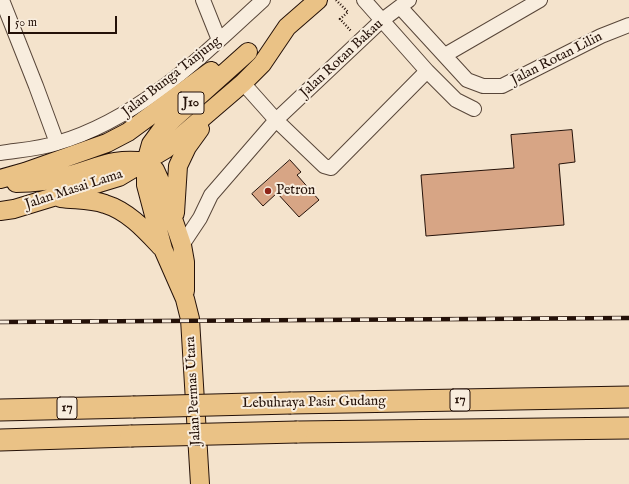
<!DOCTYPE html>
<html>
<head>
<meta charset="utf-8">
<style>
  body { margin:0 }
  #map { position:relative; width:629px; height:484px; overflow:hidden; background:#f4e3cc; font-family:"IM FELL English",serif }
  canvas { display:block }
  .scale { position:absolute; left:8px; top:16px; width:109px; height:18px; box-sizing:border-box; border:2px solid #241108; border-top:0; padding-left:5px; font-size:12px; line-height:14px; white-space:nowrap; color:#241108; -webkit-text-stroke:3px #f8edde; paint-order:stroke }
</style>
</head>
<body>
<div id="map">
<canvas width="629" height="484"></canvas>
<div class="scale">50 m</div>
</div>
<script>
const g = document.querySelector('canvas').getContext('2d');
g.lineJoin = 'round';
function paint(path, color) { g.fillStyle = color; g.fill(path, 'evenodd'); }
function stroke(path, color, width, dash) { g.strokeStyle = color; g.lineWidth = width; g.lineCap = dash ? 'butt' : 'round'; g.setLineDash(dash || []); g.stroke(path); }
function label(font, color, halo, rows, align = 'center') {
  g.font = font + ' "IM FELL English",serif'; g.lineWidth = 4; g.setLineDash([]); g.textBaseline = 'middle'; g.strokeStyle = halo; g.fillStyle = color; for (const [text, x, y, turn = 0] of rows) {
    g.save(); g.translate(x, y); g.rotate((+turn || 0) * Math.PI / 180); g.textAlign = isNaN(turn) ? turn : align; if (halo) g.strokeText(text, 0, 0); g.fillText(text, 0, 0); g.restore();
  }
}
const building = new Path2D(`
  M572,130L575,162L559,164L564,225L426,236L421,175L514,168L511,135Z
  M290,160L301,172L297,175L319,200L299,217L277,193L263,206L252,194Z`);
const path = new Path2D(`
  M336,0L348,12L340,19L351,31`);
const minor = new Path2D(`
  M2,0L36,86L57,143
  M203,0L219,40
  M400,7L467,80L483,86H502L601,36L629,25
  M445,55L540,0
  M427,71L456,100L474,109
  M243,83L276,120L324,166L331,168L427,71L364,0
  M0,153C19,150 39,149 57,143C139,119 202,56 263,0
  M182,245L200,218L211,195L276,120L381,21L409,0`);
const major = new Path2D(`
  M146,162L155,170L160,181L182,245L185,262V291
  M0,179L25,172L107,143L128,132L211,71
  M16,183C33,183 54,180 71,175C99,167 115,157 146,162
  M61,198C75,200 91,199 105,204C128,211 145,230 161,247
  M0,211L14,209L119,177L166,149L243,83L262,64L287,27L318,0
  M175,213L178,166L187,147L200,129
  M200,484L190,319L185,299L163,249L146,185V162L151,144L162,129L248,52`);
const highway = new Path2D(`
  M291,403L629,397
  M0,410L133,407
  M297,432L629,428
  M0,440L131,436`);
const rail = new Path2D(`
  M0,322L629,318`);
const highwayBridge = new Path2D(`
  M133,407L291,403
  M131,436L297,432`);
const markers = [
  [268,191,4,"#8f2418"]
];
const shields = [
  [191,103,26],
  [460,400,20],
  [67,408,20]
];
const shieldNames = [
  ["J10",191,103],
  ["17",460,400],
  ["17",67,408]
];
const streetNames = [
  ["Jalan Rotan Bakau",342,59,-43],
  ["Jalan Rotan Lilin",557,59,-27],
  ["Jalan Bunga Tanjung",172,77,-38],
  ["Jalan Masai Lama",74,190,-18],
  ["Jalan Permas Utara",194,391,-93],
  ["Lebuhraya Pasir Gudang",314,403,-1]
];
const poiNames = [
  ["Petron",276,191]
];
paint(building, '#d7a585');
stroke(building, '#241108', 1);
stroke(minor, '#584639', 16);
stroke(major, '#241108', 20);
stroke(highway, '#241108', 23);
stroke(path, '#241108', 2.5, [1, 2]);
stroke(minor, '#f8edde', 14);
stroke(major, '#eac286', 18);
stroke(highway, '#eac286', 21);
stroke(rail, '#241108', 4.5);
stroke(rail, '#f8edde', 3, [9]);
stroke(highwayBridge, '#241108', 23, []);
stroke(highwayBridge, '#eac286', 21);
for (const [x, y, r, color] of markers) { const dot = new Path2D(); dot.arc(x, y, r, 0, 2 * Math.PI); g.fillStyle = color; g.fill(dot); stroke(dot, '#f8edde', 1.5); }
for (const [x, y, w] of shields) { const box = new Path2D(); box.roundRect(x - w / 2, y - 11, w, 22, 3); g.fillStyle = '#f8edde'; g.fill(box); stroke(box, '#241108', 1); }
label('bold 13px', '#241108', null, shieldNames);
label('14px', '#241108', '#f8edde', streetNames);
label('14px', '#241108', '#f8edde', poiNames, 'left');
</script>
</body>
</html>
